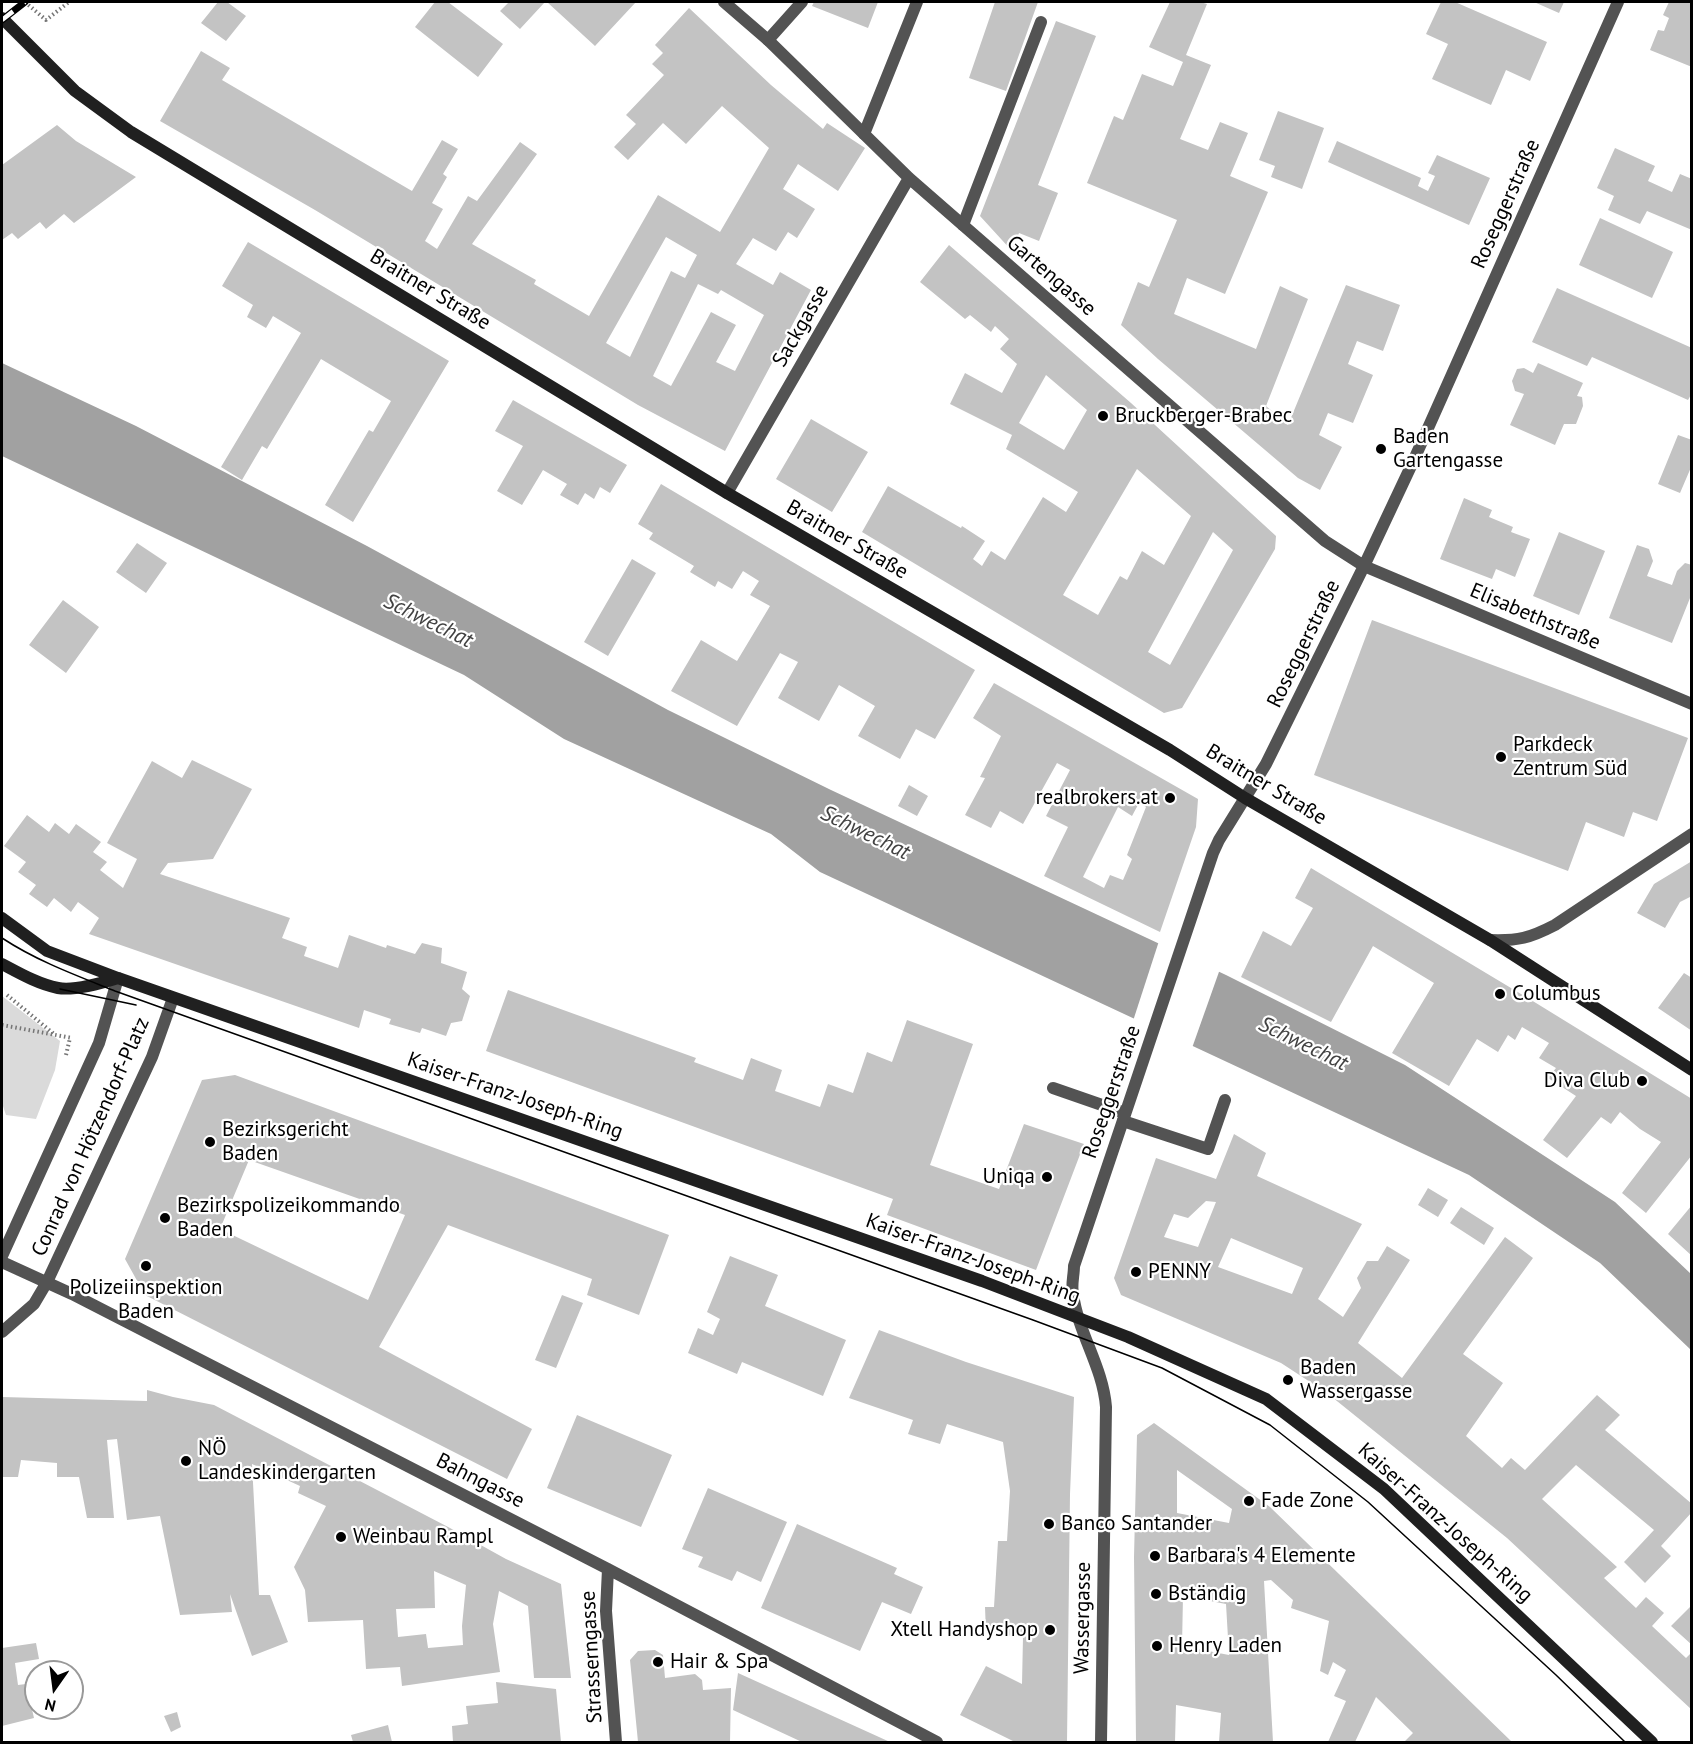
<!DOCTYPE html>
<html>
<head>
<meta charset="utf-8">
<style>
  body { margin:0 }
  #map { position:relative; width:1693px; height:1744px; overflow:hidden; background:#fff; font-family:"PT Sans",sans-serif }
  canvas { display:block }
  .frame { position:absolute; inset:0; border:3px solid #000; pointer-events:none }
  .north { position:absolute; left:24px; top:1660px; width:60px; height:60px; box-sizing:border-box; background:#fff; border:2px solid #999; border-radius:50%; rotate:194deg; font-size:16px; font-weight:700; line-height:24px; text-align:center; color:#000 }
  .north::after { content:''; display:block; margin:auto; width:21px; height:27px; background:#000; clip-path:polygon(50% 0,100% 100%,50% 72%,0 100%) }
</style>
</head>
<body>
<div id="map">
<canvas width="1693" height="1744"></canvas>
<div class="frame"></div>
<div class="north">N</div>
</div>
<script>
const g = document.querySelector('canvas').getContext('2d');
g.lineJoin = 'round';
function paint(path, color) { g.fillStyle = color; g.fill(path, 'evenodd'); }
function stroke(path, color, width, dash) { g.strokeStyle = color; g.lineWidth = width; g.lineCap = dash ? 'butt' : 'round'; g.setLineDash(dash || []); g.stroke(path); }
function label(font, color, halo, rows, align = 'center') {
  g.font = font + ' "PT Sans",sans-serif'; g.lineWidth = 4.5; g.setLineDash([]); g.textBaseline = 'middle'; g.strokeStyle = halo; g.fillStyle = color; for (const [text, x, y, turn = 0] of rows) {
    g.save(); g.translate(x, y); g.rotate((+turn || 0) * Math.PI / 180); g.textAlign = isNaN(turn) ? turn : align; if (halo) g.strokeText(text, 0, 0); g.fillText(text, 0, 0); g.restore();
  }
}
const green = new Path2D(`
  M2,996L60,1041L55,1070L36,1119L6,1115L2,1103Z`);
const water = new Path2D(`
  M2,363L136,426L367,546L668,710L831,790L1226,975L1405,1065L1615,1202L1691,1274V1350L1600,1263L1469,1175L820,872L771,834L564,739L464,675L2,456Z`);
const pier = new Path2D(`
  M1159,941L1220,969L1192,1048L1133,1021Z`);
const building = new Path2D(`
  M218,2H227L246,16L226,41L201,23Z
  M435,2H448L503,44L478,77L415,27Z
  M509,2H545L520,29L500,11Z
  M547,2H636L595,46Z
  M814,2H878L868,28L812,6Z
  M995,2H1038L1006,91L969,78Z
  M1170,2H1200L1207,4L1186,55L1211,65L1180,139L1208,150L1220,122L1248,133L1230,176L1268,192L1225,294L1187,278L1174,314L1256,349L1280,286L1308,299L1266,406L1288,425L1346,285L1400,305L1383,351L1357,341L1348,364L1373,375L1353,423L1328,413L1319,435L1342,447L1320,490L1298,478L1158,359L1121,325L1138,282L1149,287L1177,220L1087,183L1114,116L1123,120L1142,74L1173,86L1183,62L1149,47Z
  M1441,2H1455L1547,42L1530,81L1506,70L1491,105L1432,79L1448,44L1426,34Z
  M1534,2H1564L1559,13Z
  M1669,2H1692V67L1650,50L1658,30L1664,31L1669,18L1663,15Z
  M689,8L771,85L823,129L827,123L865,148L838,191L798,164L783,189L815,209L797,238L788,232L776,251L753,238L736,264L773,285L780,272L811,290L725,451L638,405L315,210L160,121L201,51L230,68L222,80L412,191L442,140L458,149L443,174L447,177L432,203L443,209L425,241L437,249L468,196L477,201L520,142L537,154L472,244L536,280L534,284L589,316L658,195L720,232L769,148L722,106L686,144L663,123L628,160L614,147L636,124L626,115L664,75L652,64L663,53L655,45ZM666,237L697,255L685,278L671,271L630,357L606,343ZM698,284L718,294L721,290L764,315L735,371L716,362L736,325L711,312L671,386L653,376Z
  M1056,21L1096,36L1038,185L1058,193L1039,241L1019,233L1012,251L980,216Z
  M1278,111L1324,128L1302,189L1271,177L1275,166L1259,160Z
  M57,125L76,141L136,177L74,223L64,214L46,229L40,222L18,239L12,233L2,240V165Z
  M1337,141L1421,178L1418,186L1428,191L1435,176L1428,173L1437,155L1490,178L1469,225L1328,162Z
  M1615,148L1655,166L1648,181L1672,192L1680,174L1692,179V230L1647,211L1640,224L1608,210L1614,196L1597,188Z
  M1600,218L1673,252L1652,298L1579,265Z
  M248,242L449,361L353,522L325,505L369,430L373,432L391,401L321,359L267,449L262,446L242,480L221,467L301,333L273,316L266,328L247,317L253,305L222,286Z
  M949,245L1131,403L1276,536L1275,549L1182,708L1164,713L862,532L888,486L961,528L962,526L985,541L973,559L982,566L991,551L1005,560L1043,497L1066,512L1078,492L1006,449L1012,435L950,404L965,373L1002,393L1017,364L1000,349L1009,339L995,326L991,332L970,315L965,319L920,282ZM1046,375L1087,410L1064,450L1019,423ZM1137,469L1191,516L1164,565L1142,551L1127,580L1120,576L1098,615L1063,595ZM1213,532L1233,550L1170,665L1148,652Z
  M1557,288L1692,348V393L1688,400L1592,357L1587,366L1532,342Z
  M1538,363L1583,383L1577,396L1582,397L1583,406L1576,424H1564L1555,445L1510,425L1524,394L1515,391L1512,381L1517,369L1524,368L1533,373Z
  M513,400L627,465L610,493L600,487L594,499L585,493L578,505L560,495L567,484L543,470L522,505L497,491L523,446L495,431Z
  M811,419L868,452L832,512L776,479Z
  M1678,435L1692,440V465L1680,493L1658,484Z
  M661,484L975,670L935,739L916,729L900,759L858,736L875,706L839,685L819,721L778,698L798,662L780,653L737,726L671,691L701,640L737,661L770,606L750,595L759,581L743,571L732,589L718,581L715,587L690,572L694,566L649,539L653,533L638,524Z
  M1464,498L1492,510L1489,517L1513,527L1511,532L1530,539L1515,577L1496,569L1492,579L1440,559Z
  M1559,532L1605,551L1579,615L1533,596Z
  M137,543L167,563L146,593L116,572Z
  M1637,545L1649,549L1653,561L1647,576L1672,585L1677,571L1685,563L1692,565V593L1672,643L1609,618Z
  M632,559L656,573L608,656L584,642Z
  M63,600L99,627L66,673L29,645Z
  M1372,620L1688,738L1657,821L1633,812L1624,837L1586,822L1568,871L1314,775Z
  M994,683L1198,799L1196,827L1160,932L1044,876L1068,827L1046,816L1070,770L1057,763L1023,824L1000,811L991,828L965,815L985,778L980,777L1001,736L973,718ZM1139,803L1146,807L1127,855L1132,859L1123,880L1110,875L1104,888L1083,877L1118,807L1132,816Z
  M192,760L252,789L213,859L168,863L160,874L290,918L282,938L307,947L304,956L338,968L349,935L386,948L387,945L415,954L422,943L442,948L441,963L467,972L462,989L470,996L462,1021L451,1023L446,1036L422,1028L420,1033L389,1024L391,1019L364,1010L359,1028L89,934L99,918L78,902L71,912L54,898L47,907L29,894L36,885L18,872L26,862L4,846L27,815L49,832L55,823L69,834L76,824L101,842L93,852L107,862L100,870L123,888L137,859L107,843L152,761L182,778Z
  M909,785L928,796L917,816L898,806Z
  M1692,861V896L1680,902L1665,928L1637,913L1654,884Z
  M1311,868L1536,1003L1692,1099V1155L1646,1213L1622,1193L1661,1142L1640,1129L1620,1112L1611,1124L1601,1117L1567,1158L1543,1140L1576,1096L1548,1078L1556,1068L1539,1058L1549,1043L1522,1027L1515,1040L1508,1035L1498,1052L1477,1039L1449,1086L1392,1053L1434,983L1373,946L1331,1022L1241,977L1263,931L1291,946L1313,908L1295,898Z
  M1684,973L1692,978V1031L1658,1008Z
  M508,990L696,1058L694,1062L743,1080L751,1058L782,1070L775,1091L820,1107L828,1084L853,1093L867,1052L892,1062L907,1020L973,1044L930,1165L999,1189L1024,1124L1084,1144L1036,1270L887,1215L893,1199L486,1051Z
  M235,1075L514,1177L669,1235L639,1315L587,1295L592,1279L448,1225L379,1347L532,1429L507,1479L145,1295L125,1259L202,1080ZM249,1160L405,1215L368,1300L220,1229Z
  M1234,1134L1266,1153L1257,1176L1362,1224L1318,1299L1343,1317L1361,1288L1357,1278L1367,1261H1378L1387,1246L1410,1260L1358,1343L1402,1378L1505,1237L1533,1258L1463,1354L1503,1383L1466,1436L1502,1468L1511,1458L1525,1470L1597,1395L1620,1415L1605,1430L1692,1504V1512L1661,1546L1671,1556L1645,1583L1624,1562L1654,1530L1576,1465L1542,1499L1617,1567L1604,1578L1636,1608L1646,1597L1664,1613L1652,1626L1686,1658L1692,1652V1710L1507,1538L1327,1393L1281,1363L1121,1295L1114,1278L1156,1158L1216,1179ZM1206,1201L1216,1202L1198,1247L1164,1237L1174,1214L1188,1218ZM1231,1238L1303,1268L1292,1294L1218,1267Z
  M1428,1188L1448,1200L1438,1217L1418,1205Z
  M1692,1205V1256L1668,1234Z
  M1461,1207L1494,1228L1484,1245L1450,1223Z
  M730,1256L778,1275L765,1306L846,1340L823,1396L742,1362L737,1374L688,1353L698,1328L713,1335L720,1319L707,1312Z
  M562,1295L583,1303L556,1368L535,1360Z
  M879,1330L966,1362L1074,1397L1070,1494L1067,1742H1015L960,1715L986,1666L1022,1684L1023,1637L986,1633L985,1607H994L998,1541H1007L1010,1491L1003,1442L947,1424L940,1444L908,1434L913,1420L849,1398Z
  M147,1390L173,1397L214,1405L450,1528L506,1559L561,1584L571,1678H534L528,1606L499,1591L493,1624L500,1672L402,1686L400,1667L366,1669L363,1620L308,1622L305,1590L294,1567L326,1506L298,1493L300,1486L252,1464L259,1595H270L288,1642L252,1656L230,1594L232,1612L180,1615L160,1516L127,1520L117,1439L107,1440L114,1518H87L79,1477H57V1463L21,1460L18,1477H2V1397L147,1401ZM434,1571L466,1585L462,1626L463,1645L428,1648L426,1634L398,1637L396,1609L435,1608Z
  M577,1415L672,1455L641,1527L547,1488Z
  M1154,1423L1270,1507L1512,1742H1404L1413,1733L1376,1697L1355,1742H1328L1346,1701L1334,1696L1346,1670L1333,1662L1328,1675L1320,1671L1329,1621L1291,1608L1293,1600L1271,1580L1264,1581L1273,1742H1219L1221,1713L1176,1705L1175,1742H1136L1134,1557L1137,1435ZM1177,1470L1232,1509L1229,1523L1177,1513ZM1183,1596L1226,1604L1229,1655L1182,1646Z
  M708,1488L787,1522L761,1582L737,1571L732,1581L698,1567L703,1557L682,1549Z
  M797,1524L897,1568L894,1574L923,1587L911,1614L882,1602L860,1651L761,1608Z
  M1692,1605V1645L1671,1626Z
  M36,1643L39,1659L15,1663L18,1685L26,1684L34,1718L2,1726V1648Z
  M655,1650L663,1655L665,1678L695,1674L702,1680L703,1690L731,1688L730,1742H638L630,1660L638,1651Z
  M738,1673L890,1742H802L733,1710Z
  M496,1682L556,1689L561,1742H453L452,1726L468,1724L466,1706L498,1703Z
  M177,1712L181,1727L171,1732L164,1716Z
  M388,1725L392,1742H353L351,1735Z`);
const path = new Path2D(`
  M25,2L46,20L69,2
  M7,995L54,1034
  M2,1025L72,1038
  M66,1055L70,1038`);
const lane = new Path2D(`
  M768,40L802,2
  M864,134L917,2
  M963,225L1041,22
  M1053,1088L1125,1113
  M1123,1121L1208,1149L1225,1100`);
const street = new Path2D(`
  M724,2L768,40L909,178L1325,541L1364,566L1692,704
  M727,493L909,178
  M1490,940C1518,941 1530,938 1555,925L1692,834
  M2,1256L99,1043L118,978
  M2,1262L72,1294L608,1569L937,1742
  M2,1332L34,1304L47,1282L152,1057L173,998
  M608,1569L606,1611L616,1742
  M1101,1742L1106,1407C1103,1367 1078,1333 1073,1294C1071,1285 1074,1275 1074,1266L1213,853L1219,840L1266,764L1364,566L1412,464L1618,2`);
const secondary = new Path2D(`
  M2,18L75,91L131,132L727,493L1170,750L1245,798L1490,940L1692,1070
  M2,918L47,951L118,978L982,1281L1128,1337L1266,1399L1384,1489L1652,1742
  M2,964C19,973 38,984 58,988C74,991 102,983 118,978`);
const tram = new Path2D(`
  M2,938C37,961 75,975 115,991L1033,1320L1162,1368L1270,1425L1368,1502L1556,1675L1625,1742
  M60,989L136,1005`);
const rail = new Path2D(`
  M2,20L25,2`);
const markers = [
  [1103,416,6,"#000"],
  [1381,449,6,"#000"],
  [1501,757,6,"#000"],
  [1170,798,6,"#000"],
  [1500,994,6,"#000"],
  [1642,1081,6,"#000"],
  [210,1142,6,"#000"],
  [1047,1177,6,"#000"],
  [165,1218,6,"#000"],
  [146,1266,6,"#000"],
  [1136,1272,6,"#000"],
  [1288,1380,6,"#000"],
  [186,1461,6,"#000"],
  [1249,1501,6,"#000"],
  [1049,1524,6,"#000"],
  [341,1537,6,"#000"],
  [1155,1556,6,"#000"],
  [1156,1594,6,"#000"],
  [1050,1630,6,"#000"],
  [1157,1646,6,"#000"],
  [658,1662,6,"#000"]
];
const streetNames = [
  ["Roseggerstraße",1506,204,-66],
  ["Gartengasse",1051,276,41],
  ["Braitner Straße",430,290,31],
  ["Sackgasse",801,326,-60],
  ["Braitner Straße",847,540,30],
  ["Elisabethstraße",1535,617,23],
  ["Roseggerstraße",1304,644,-64],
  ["Braitner Straße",1266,785,31],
  ["Roseggerstraße",1112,1092,-71],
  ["Kaiser-Franz-Joseph-Ring",515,1096,19],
  ["Conrad von Hötzendorf-Platz",91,1137,-66],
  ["Kaiser-Franz-Joseph-Ring",973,1259,20],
  ["Bahngasse",480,1481,27],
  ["Kaiser-Franz-Joseph-Ring",1445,1523,42],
  ["Wassergasse",1083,1618,-89],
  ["Strasserngasse",592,1657,-93]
];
const poiNames = [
  ["Bruckberger-Brabec",1115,416],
  ["Baden",1393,437],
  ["Gartengasse",1393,461],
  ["Parkdeck",1513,745],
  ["Zentrum Süd",1513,769],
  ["realbrokers.at",1158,798,"right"],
  ["Columbus",1512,994],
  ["Diva Club",1630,1081,"right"],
  ["Bezirksgericht",222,1130],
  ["Baden",222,1154],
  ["Uniqa",1035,1177,"right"],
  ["Bezirkspolizeikommando",177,1206],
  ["Baden",177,1230],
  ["PENNY",1148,1272],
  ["Polizeiinspektion",146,1288,"center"],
  ["Baden",146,1312,"center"],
  ["Baden",1300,1368],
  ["Wassergasse",1300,1392],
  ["NÖ",198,1449],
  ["Landeskindergarten",198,1473],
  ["Fade Zone",1261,1501],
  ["Banco Santander",1061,1524],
  ["Weinbau Rampl",353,1537],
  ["Barbara's 4 Elemente",1167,1556],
  ["Bständig",1168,1594],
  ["Xtell Handyshop",1038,1630,"right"],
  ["Henry Laden",1169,1646],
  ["Hair & Spa",670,1662]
];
const waterNames = [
  ["Schwechat",428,621,26],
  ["Schwechat",865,833,26],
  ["Schwechat",1303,1044,26]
];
paint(green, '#dadada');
paint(water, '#a1a1a1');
paint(pier, '#fff');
paint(building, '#c3c3c3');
stroke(path, '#757575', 4, [1.5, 3]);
stroke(lane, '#535353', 12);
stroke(street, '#535353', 12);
stroke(secondary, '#202020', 12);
stroke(tram, '#000', 1.5);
stroke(rail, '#000', 7);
stroke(rail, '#fff', 4.5, [14]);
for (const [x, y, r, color] of markers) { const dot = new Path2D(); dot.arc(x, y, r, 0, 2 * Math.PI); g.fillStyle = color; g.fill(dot); stroke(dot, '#fff', 2); }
label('21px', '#000', '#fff', streetNames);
label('21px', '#000', '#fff', poiNames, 'left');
label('italic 22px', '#424242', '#fff', waterNames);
</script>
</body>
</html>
